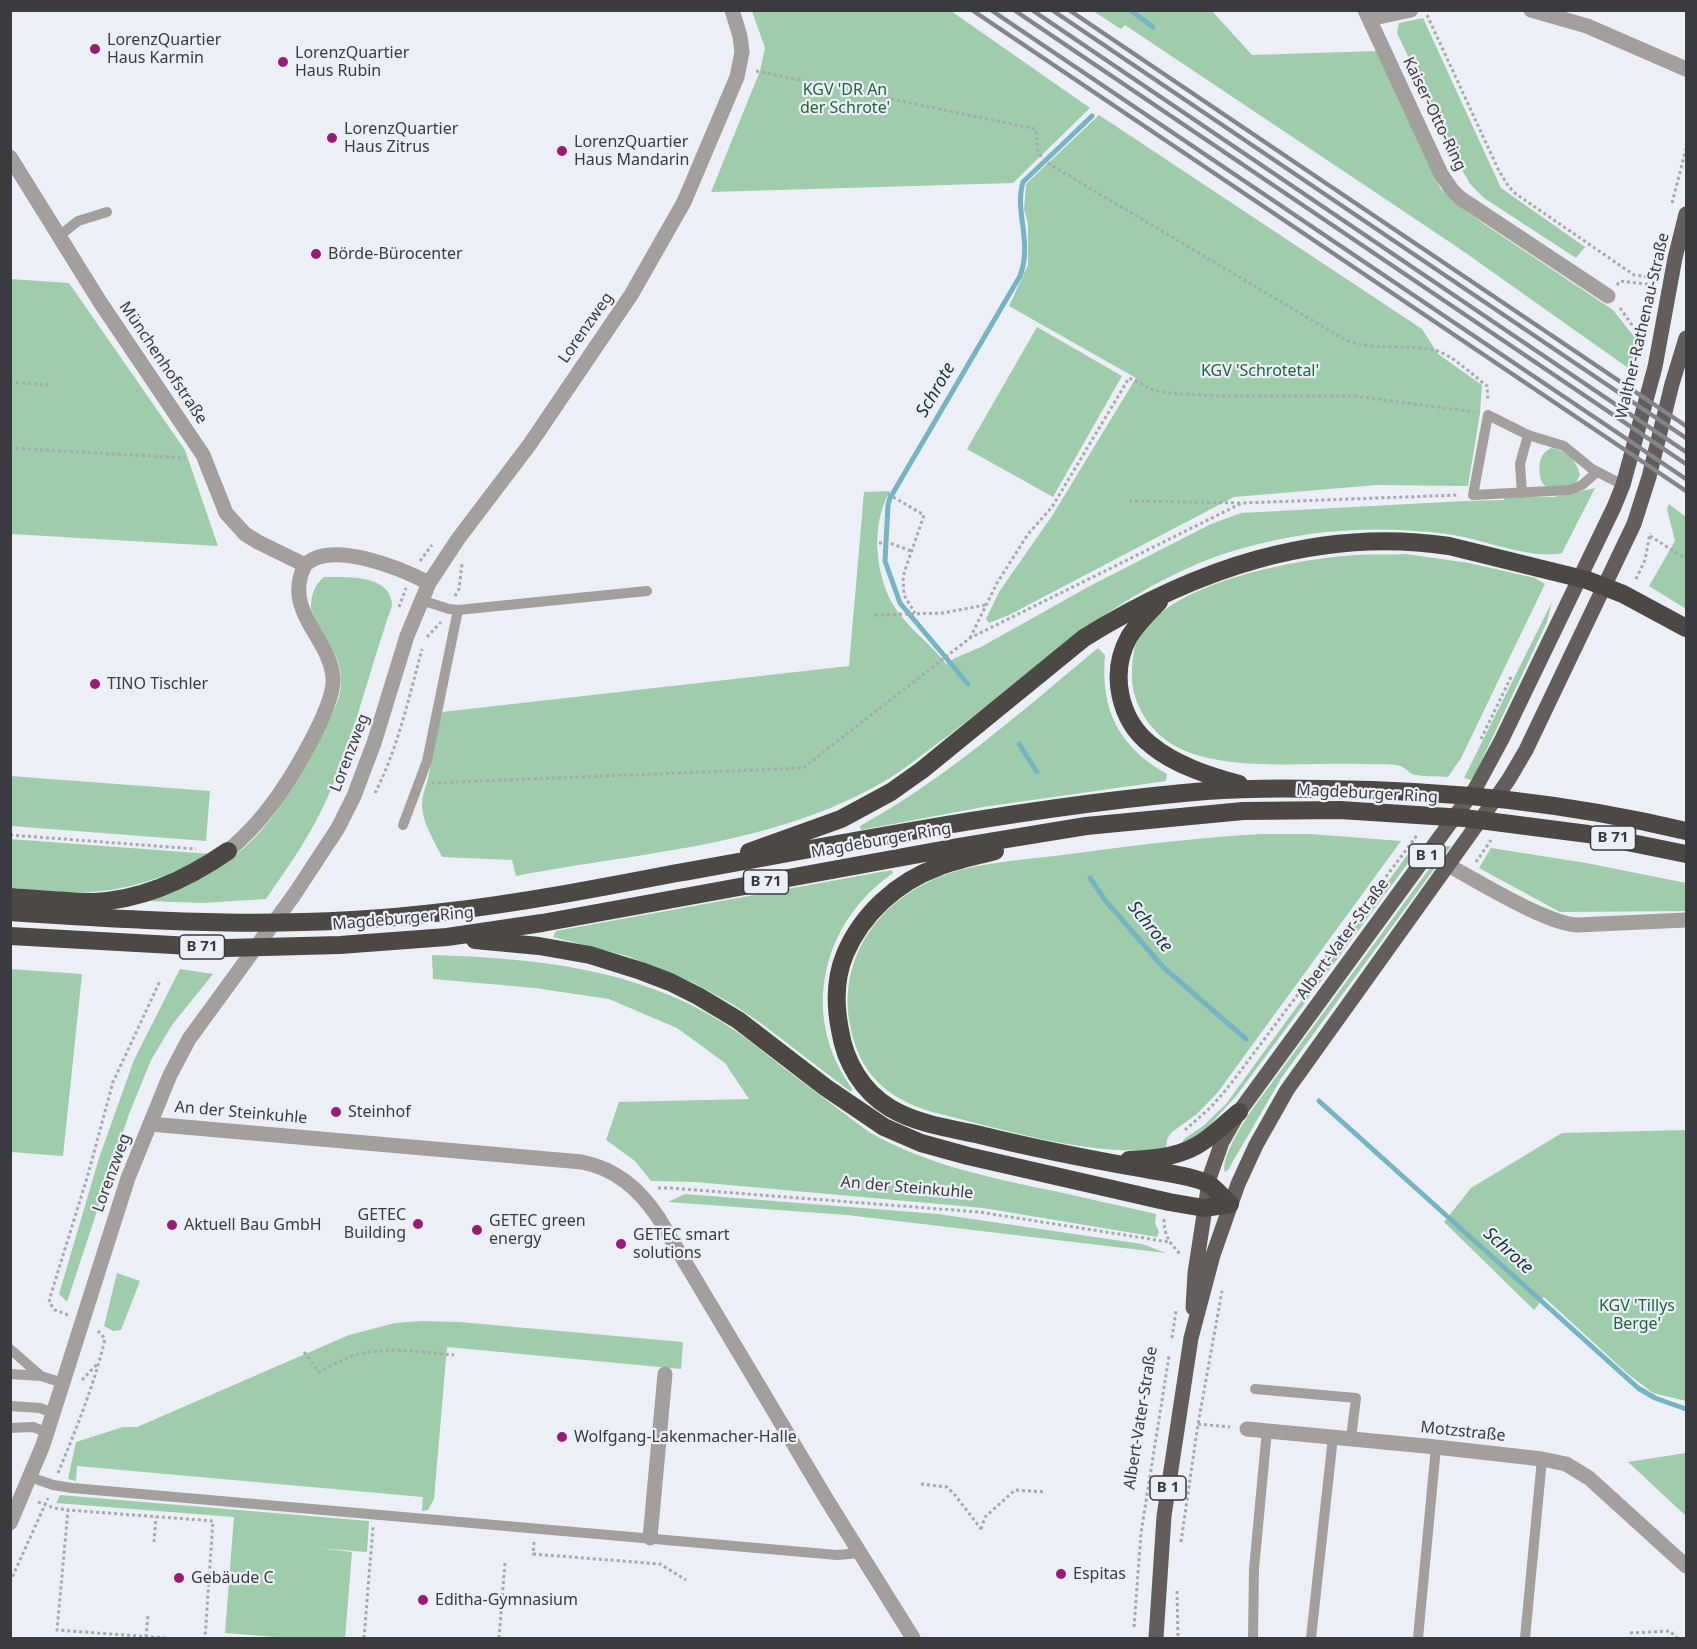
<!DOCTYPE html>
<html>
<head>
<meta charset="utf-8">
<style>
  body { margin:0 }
  #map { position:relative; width:1697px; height:1649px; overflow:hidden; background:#eceff6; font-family:"Noto Sans",sans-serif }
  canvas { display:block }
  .frame { position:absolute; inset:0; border:12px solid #3a3b3e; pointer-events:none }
</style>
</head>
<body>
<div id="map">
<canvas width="1697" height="1649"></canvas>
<div class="frame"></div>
</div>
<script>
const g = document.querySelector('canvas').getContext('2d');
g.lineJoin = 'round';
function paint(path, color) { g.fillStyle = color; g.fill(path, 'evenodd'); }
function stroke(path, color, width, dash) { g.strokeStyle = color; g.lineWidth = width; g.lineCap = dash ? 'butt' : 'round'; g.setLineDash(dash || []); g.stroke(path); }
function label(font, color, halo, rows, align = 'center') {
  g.font = font + ' "Noto Sans",sans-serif'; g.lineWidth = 4.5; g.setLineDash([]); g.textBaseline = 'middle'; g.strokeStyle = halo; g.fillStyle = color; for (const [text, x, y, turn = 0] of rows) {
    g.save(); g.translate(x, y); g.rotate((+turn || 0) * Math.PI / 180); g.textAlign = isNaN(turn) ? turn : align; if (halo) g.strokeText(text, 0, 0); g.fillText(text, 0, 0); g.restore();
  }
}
const green = new Path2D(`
  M752,11H951L1090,108L1013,183L711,192L760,71L765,48Z
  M1093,11H1212L1252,55L1378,51L1440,188L1453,201L1484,224L1613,310L1640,344L1631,370L1460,249L1125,25L1121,29Z
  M1423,18L1501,188L1585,247L1576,258L1484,198L1470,184L1460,166L1397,33L1399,23Z
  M1099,115L1422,329L1438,354L1482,385L1480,413L1468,486L1377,485L1234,497L1009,615L989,623L986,619L999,592L1052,516L1136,378L1009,306L1028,265V223L1024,210L1026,184Z
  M10,279L69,283L185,450L218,546L11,534Z
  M1037,327L1122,376L1053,497L967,449Z
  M1551,448C1567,451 1576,459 1580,475L1574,486L1548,488L1542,483C1538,470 1537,455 1551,448Z
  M1595,488L1562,553L1558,554C1520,557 1484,539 1447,534C1379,525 1309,529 1243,548C1128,580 1041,665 948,736C926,751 906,769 883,782C771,847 639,852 516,876L512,860L442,857C430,832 414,812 427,783L442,712L849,666L864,492L890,491C870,525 875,576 895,608C909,629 931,644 946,664L955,658L981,647L1088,587L1211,524L1241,513L1465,501L1504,500V497H1554Z
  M1669,504L1686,517V609L1649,586L1675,541L1667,509Z
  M1406,554L1469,563L1535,578L1545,584L1461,758L1448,777C1437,776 1422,777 1412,774C1408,772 1405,767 1400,766C1389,763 1375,765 1364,764C1309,762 1227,772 1179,748C1154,736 1134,709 1132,680C1132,664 1132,646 1142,632C1178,581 1296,559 1356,555C1372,554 1389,555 1406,554Z
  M324,577C346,577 392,574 392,606C369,670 354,739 326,801C310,836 288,867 266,899L202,903L148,901C174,888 215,871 237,854C275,823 299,778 321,735C330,717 342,700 341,679C341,652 319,633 311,608C311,596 314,585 324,577Z
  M1552,602L1547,622L1477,770L1471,780L1464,778Z
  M1098,648L1105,655C1100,710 1119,747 1167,774L1166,781L983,807L861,830L860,826C947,778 1022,711 1098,648Z
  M10,776L210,791L206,841L11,826Z
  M1263,834H1310L1401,841L1218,1092L1197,1114L1172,1132L1167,1139L1166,1149C1087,1157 1008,1130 932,1112C886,1098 859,1073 850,1025C836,950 889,889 960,870C1000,860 1044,858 1086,852C1145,844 1203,837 1263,834Z
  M10,839L211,854C182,869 153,882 121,888C85,896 47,891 11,888Z
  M1416,843L1422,844L1237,1095L1208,1127L1181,1145L1184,1139L1203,1126L1226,1104Z
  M1446,846H1451L1282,1077L1228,1170L1225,1172C1220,1158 1243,1124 1251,1111Z
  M1491,848L1586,863L1686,883V911L1560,912L1479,868Z
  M892,870L893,873C822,922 799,1016 852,1088L851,1092L762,1024L734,1005L694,983L627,956L553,937L556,931Z
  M432,955C533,958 635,968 722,1022C744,1036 765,1053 785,1069C813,1090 841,1111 869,1132C922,1162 975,1174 1034,1187C1075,1195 1115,1205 1156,1214L1155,1223L1159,1232L1157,1237L983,1208L696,1182L651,1181L635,1161L606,1140L619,1102L749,1099L725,1063L677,1028L609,999L535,988L433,979Z
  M10,969L82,974L63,1156L11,1152Z
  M180,969L213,974L172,1025L151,1060L129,1114L67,1302L59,1294L99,1158L134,1060Z
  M1686,1130V1401L1653,1393L1628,1374L1544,1297L1534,1310L1444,1222L1471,1188L1562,1133Z
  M685,1194L938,1214L1142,1244L1166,1253L847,1215L668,1202Z
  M117,1273L140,1281L121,1330L113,1331L104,1326Z
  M422,1321L459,1322L683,1342L681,1369L447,1347L434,1499L428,1510L422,1511L423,1497L77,1466L76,1481L68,1479L76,1442L123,1427H137L349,1335L395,1323Z
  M1686,1453V1516L1628,1462Z
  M60,1495L369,1521L367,1552L319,1548L352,1552L345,1638H289L225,1633L234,1517L56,1503Z`);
const stream = new Path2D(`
  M1130,10L1153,27
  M968,684L900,603L885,561L888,505L890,498L1020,276C1033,242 1014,212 1023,182L1092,116
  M1019,744L1037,772
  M1090,878L1105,900L1163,967L1246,1039
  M1319,1101L1638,1388L1655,1398L1686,1409`);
const path = new Path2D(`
  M1427,15L1499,171L1509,187L1516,194L1634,275L1655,278
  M756,71L1036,129L1038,153L1049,164L1342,338C1369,352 1404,343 1434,350C1450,353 1474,376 1487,386L1488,401
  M1672,203L1686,149
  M1617,285L1620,281L1654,285
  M1620,308L1642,339
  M10,382L48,385
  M10,448L185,458
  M888,494L924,515L903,576L904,595L915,613
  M1129,501L1241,503
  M1650,536L1686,559
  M879,543H890L911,551
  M420,561L432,545
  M1636,579L1645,560L1650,533
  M455,596L459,589L462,564
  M399,607L406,588
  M875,615L943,613L985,605
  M427,637L441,622
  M970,638L997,583L1028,534L1052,507L1129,378L1153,390L1167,393L1222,396H1355L1474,412
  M1481,739L1511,677
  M432,783L803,768L970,638L1242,503L1459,495
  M375,793C398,748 409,697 422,649
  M10,835L196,849
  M1476,862L1491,840
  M1185,1130L1211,1107L1230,1085L1418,834
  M658,1188H670L979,1212L1169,1242
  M1164,1219C1164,1236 1170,1243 1180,1254
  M68,1315L55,1310L49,1302L51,1294L87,1178L113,1082L160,981
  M1172,1338L1176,1311
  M304,1352L319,1372C329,1367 339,1361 349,1357C381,1345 421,1352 454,1355
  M82,1380L98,1363
  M1198,1424L1230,1427
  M58,1473C76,1429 94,1386 105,1339L98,1331
  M921,1484L947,1487L955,1495L981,1529
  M38,1502L54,1508L68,1510
  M981,1529L985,1517L1015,1490L1046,1492
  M154,1542L156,1517
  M534,1542L533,1554L660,1564L686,1580
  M1181,1542L1198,1424L1222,1291
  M10,1582L48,1498
  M1177,1591L1178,1638
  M1134,1627L1141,1533L1169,1356
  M1630,1633L1670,1631L1677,1638
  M146,1637L148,1615
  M166,1638L57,1630L68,1510L213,1521L205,1638
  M364,1638L373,1527
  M499,1638L505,1563`);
const lane = new Path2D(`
  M59,236L78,221L107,212
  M1597,472L1582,485L1570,490L1473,495L1488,415L1528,435L1564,446L1592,469L1623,485
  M1522,493L1520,464L1528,435
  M421,600L449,609L458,610L647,591
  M403,825L427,761L458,610
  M10,1349L41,1376
  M10,1374L41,1376L63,1383
  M1255,1389L1356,1398L1351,1438
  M10,1406L40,1408L53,1413
  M10,1428L33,1427L46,1432
  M30,1477L53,1485L72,1488L837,1555L860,1553
  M1253,1638L1254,1569L1267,1430
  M1311,1638L1333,1437
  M1418,1638L1436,1447
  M1525,1638L1542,1459`);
const street = new Path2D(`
  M1365,10L1441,174L1452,190L1460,198L1608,296
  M1531,10L1587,26L1686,69
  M1369,19L1411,10
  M10,157L100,302L203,455L226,513L245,534L258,542L305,565C331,539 402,569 429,583
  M228,851C243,838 257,824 269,808C288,784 336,706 333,677C329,636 282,611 305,565
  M1448,865C1477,881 1547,924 1577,925L1686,920
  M150,1124L582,1162C616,1169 638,1188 658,1217L827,1500L913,1638
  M1247,1429L1436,1447L1542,1459L1566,1464L1589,1478L1686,1566
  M10,1523L43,1445L128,1178L170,1075L189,1039L294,895L338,828L354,796L374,743L407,636L429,583L458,539L530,444L631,295L684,202L737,77L742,52L740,36L732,10
  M650,1538L665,1374`);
const primary = new Path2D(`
  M1193,1308L1195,1273L1210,1176L1222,1142L1239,1112L1475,789L1502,739L1614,507L1623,485L1655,367L1675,258L1686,214
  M1156,1638L1164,1516L1191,1338L1213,1255L1238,1184L1256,1145L1287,1090L1486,812L1509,779L1526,750L1634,524L1649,477L1672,384L1686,338`);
const highway = new Path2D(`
  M1159,602C1148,613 1137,624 1129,637C1109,673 1119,720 1151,745C1175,765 1210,776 1239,784
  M995,851C976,856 956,860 938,867C897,882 862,914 845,954C835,978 835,1005 840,1030C845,1062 862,1091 890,1108C915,1123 947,1128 976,1134C1032,1148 1088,1159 1145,1169C1164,1173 1188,1175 1207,1183C1215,1187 1223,1198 1230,1204
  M749,852L841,819L891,792L922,770L1084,638C1193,570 1319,526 1449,546L1587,580L1623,594L1686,628
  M10,897C38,899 67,902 94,902C142,900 189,878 228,851
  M10,912C157,922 296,930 443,912C521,903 599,888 677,873C852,842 1028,806 1206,791C1245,788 1285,788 1324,789C1445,790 1569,803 1686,831
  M10,936L227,948L340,945L447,937L542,923L958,847L1086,826L1243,811L1340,810L1464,818L1588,834L1686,854
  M475,940L539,946L590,955L641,971L670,982L698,996L738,1020L825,1087L884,1127L921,1143L968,1156L1169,1202L1204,1208L1230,1204
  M1129,1160C1148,1159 1168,1158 1185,1151C1205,1144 1223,1125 1239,1112`);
const rail = new Path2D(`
  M972,10L1686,491
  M991,10L1686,479
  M1014,10L1686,464
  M1032,10L1686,452
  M1052,10L1686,438
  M1069,10L1686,426`);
const markers = [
  [95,49,6,"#971c75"],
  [283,62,6,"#971c75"],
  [332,138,6,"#971c75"],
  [562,151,6,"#971c75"],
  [316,254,6,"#971c75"],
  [95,684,6,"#971c75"],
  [336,1112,6,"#971c75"],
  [418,1224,6,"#971c75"],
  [172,1225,6,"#971c75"],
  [477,1230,6,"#971c75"],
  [621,1244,6,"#971c75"],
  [562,1437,6,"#971c75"],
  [1061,1574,6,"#971c75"],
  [179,1578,6,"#971c75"],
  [423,1600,6,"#971c75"]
];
const shields = [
  [1613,838,45],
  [1427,856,36],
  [766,882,45],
  [202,947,45],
  [1168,1488,36]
];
const shieldNames = [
  ["B 71",1613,838],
  ["B 1",1427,856],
  ["B 71",766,882],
  ["B 71",202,947],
  ["B 1",1168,1488]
];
const poiNames = [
  ["LorenzQuartier",107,40],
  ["Haus Karmin",107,58],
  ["LorenzQuartier",295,53],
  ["Haus Rubin",295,71],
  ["LorenzQuartier",344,129],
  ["Haus Zitrus",344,147],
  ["LorenzQuartier",574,142],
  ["Haus Mandarin",574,160],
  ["Börde-Bürocenter",328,254],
  ["TINO Tischler",107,684],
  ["Steinhof",348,1112],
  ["GETEC",406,1215,"right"],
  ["Building",406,1233,"right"],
  ["GETEC green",489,1221],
  ["energy",489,1239],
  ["Aktuell Bau GmbH",184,1225],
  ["GETEC smart",633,1235],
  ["solutions",633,1253],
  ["Wolfgang-Lakenmacher-Halle",574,1437],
  ["Espitas",1073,1574],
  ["Gebäude C",191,1578],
  ["Editha-Gymnasium",435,1600]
];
const parkNames = [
  ["KGV 'DR An",845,90],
  ["der Schrote'",845,108],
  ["KGV 'Schrotetal'",1260,371],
  ["KGV 'Tillys",1637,1306],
  ["Berge'",1637,1324]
];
const streetNames = [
  ["Kaiser-Otto-Ring",1434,114,64],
  ["Walther-Rathenau-Straße",1643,326,-77],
  ["Lorenzweg",586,328,-55],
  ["Münchenhofstraße",163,363,56],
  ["Lorenzweg",350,753,-69],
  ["Magdeburger Ring",1367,794,3],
  ["Magdeburger Ring",881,841,-10],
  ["Magdeburger Ring",403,919,-5],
  ["Albert-Vater-Straße",1343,939,-54],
  ["An der Steinkuhle",241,1113,5],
  ["Lorenzweg",112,1173,-70],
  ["An der Steinkuhle",907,1188,5],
  ["Albert-Vater-Straße",1141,1418,-81],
  ["Motzstraße",1463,1432,6]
];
const waterNames = [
  ["Schrote",936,390,-60],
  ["Schrote",1150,927,51],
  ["Schrote",1508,1251,42]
];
paint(green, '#9fccab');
stroke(stream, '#75b4c2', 5);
stroke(path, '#a6a9ae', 3, [3, 3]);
stroke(lane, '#a29f9d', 10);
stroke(street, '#a29f9d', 15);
stroke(primary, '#635e5b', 15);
stroke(highway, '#4c4843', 18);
stroke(rail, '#83858a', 4.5);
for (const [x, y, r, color] of markers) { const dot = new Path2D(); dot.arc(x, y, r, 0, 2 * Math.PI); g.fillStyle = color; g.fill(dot); stroke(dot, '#eceff6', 2); }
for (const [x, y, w] of shields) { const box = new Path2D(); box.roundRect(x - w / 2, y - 12, w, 24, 4.5); g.fillStyle = '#eceff6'; g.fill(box); stroke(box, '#3a3b3e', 1.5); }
label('bold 15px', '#3a3b3e', null, shieldNames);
label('16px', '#3a3b3e', '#eceff6', poiNames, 'left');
label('16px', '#1f653b', '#eceff6', parkNames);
label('16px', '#3a3b3e', '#eceff6', streetNames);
label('italic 18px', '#15353c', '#eceff6', waterNames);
</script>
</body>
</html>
